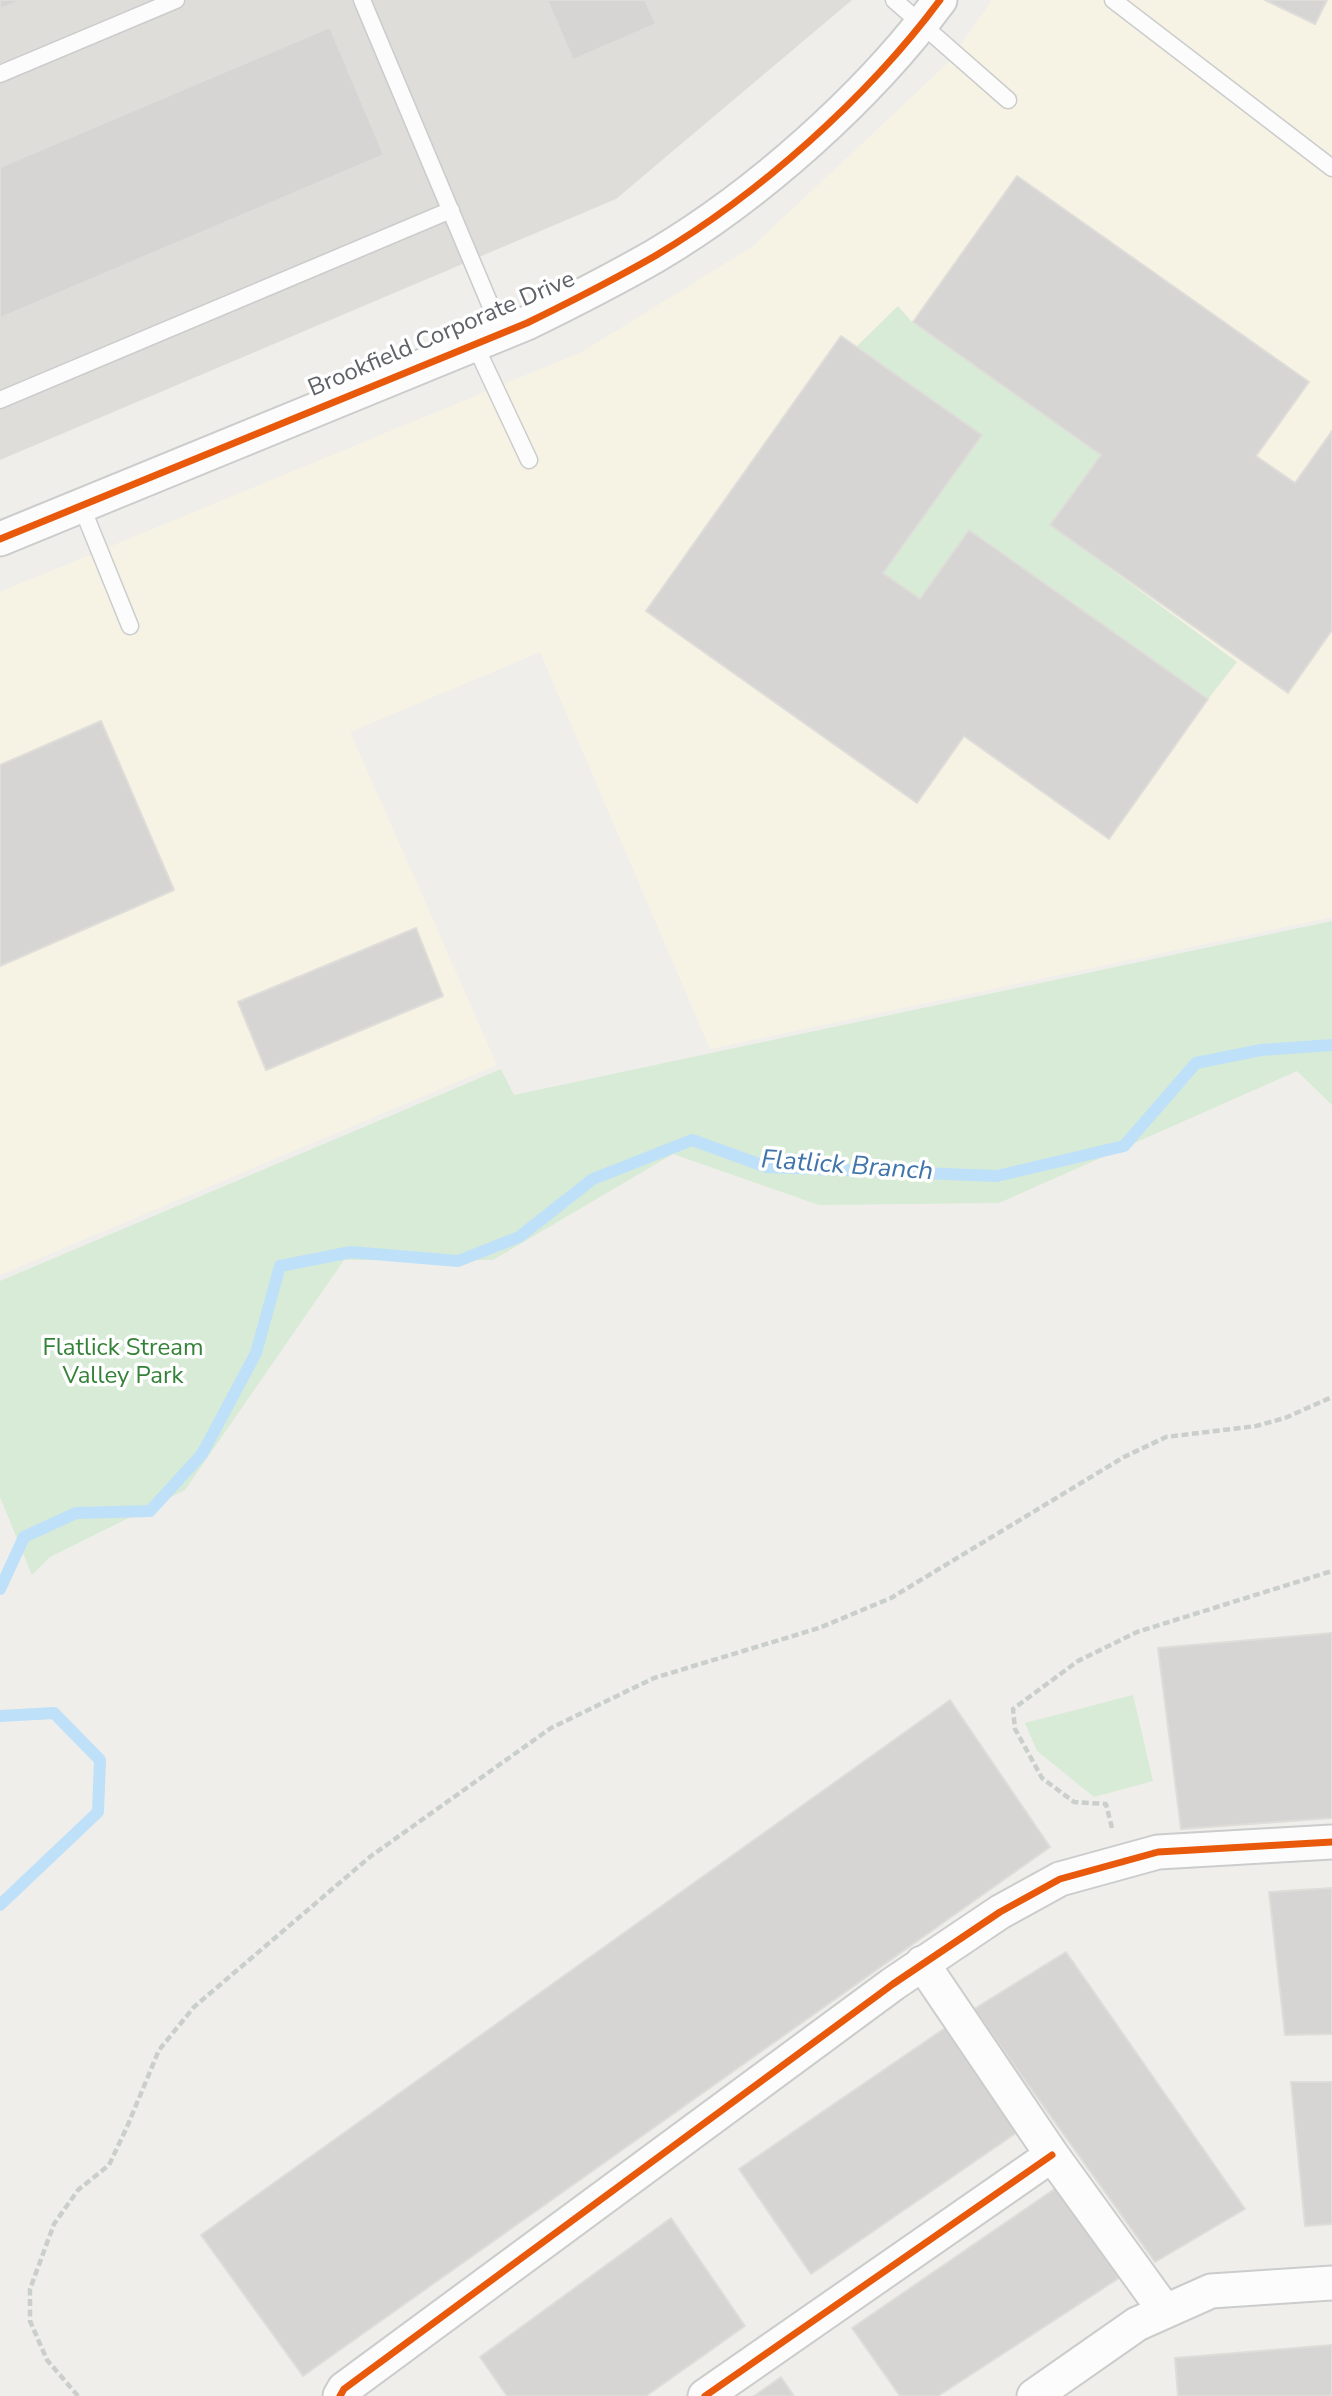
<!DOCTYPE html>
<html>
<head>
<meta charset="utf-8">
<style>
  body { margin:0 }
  canvas { display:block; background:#efeeea }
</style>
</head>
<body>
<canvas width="1332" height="2396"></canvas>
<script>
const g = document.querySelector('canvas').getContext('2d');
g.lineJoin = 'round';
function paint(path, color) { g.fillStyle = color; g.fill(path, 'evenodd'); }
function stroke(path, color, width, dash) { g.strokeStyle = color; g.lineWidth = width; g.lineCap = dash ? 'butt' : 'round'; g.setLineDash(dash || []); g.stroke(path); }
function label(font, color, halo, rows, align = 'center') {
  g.font = font + ' "Nunito Sans",sans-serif'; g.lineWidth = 7; g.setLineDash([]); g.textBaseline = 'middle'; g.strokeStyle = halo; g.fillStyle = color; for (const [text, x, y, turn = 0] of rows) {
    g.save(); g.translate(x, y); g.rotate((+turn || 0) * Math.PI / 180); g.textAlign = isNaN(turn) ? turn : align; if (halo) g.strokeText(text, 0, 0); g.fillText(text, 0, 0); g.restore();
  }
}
const commercial = new Path2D(`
  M992,0H1332V917L710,1049L540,652L350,732L497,1065L0,1275V592L582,352L752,247L949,62Z`);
const industrial = new Path2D(`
  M0,0H852L616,199L0,460Z`);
const green = new Path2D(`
  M898,306L913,323L1101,455L1051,525L1237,662L1208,699L969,530L920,599L883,573L982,436L856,347Z
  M1332,921V1105L1297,1071L999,1203L819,1205L673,1154L493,1260H344L185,1490L50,1557L32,1575L0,1497V1281L501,1069L514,1095Z
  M1133,1695L1153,1781L1094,1797L1037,1751L1025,1723Z`);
const stream = new Path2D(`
  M0,1589L24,1537L76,1513L150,1511L202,1454L256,1353L280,1266L351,1252L458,1261L519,1237L593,1179L692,1140L767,1167L997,1176L1124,1146L1196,1063L1261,1050L1332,1045
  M0,1716L54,1713L100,1760L98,1812L0,1905`);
const building = new Path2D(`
  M0,0H22L0,9Z
  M547,0H650L646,2L656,24L573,60Z
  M1265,0H1327L1315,24Z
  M330,27L384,155L0,318V167Z
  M1017,176L1309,382L1256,456L1295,483L1332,431V630L1288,693L1050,525L1101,455L913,322Z
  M841,336L982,435L883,573L920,599L969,530L1208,699L1109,839L964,736L917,803L646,611Z
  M101,721L174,890L0,966V765Z
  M416,928L443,996L266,1070L238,1002Z
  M1332,1633V1818L1181,1829L1158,1648Z
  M950,1700L1050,1847L303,2376L201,2235Z
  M1332,1888V2034L1285,2035L1269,1892Z
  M1066,1952L1245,2209L1155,2262L974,2009Z
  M945,2028L1016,2133L811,2274L739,2169Z
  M1291,2082H1332V2224L1305,2226Z
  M1056,2188L1119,2278L938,2396H900L852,2328Z
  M671,2218L745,2326L646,2396H507L480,2357Z
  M1332,2345V2396H1178L1175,2358Z
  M781,2377L794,2396H754Z`);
const path = new Path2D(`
  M1112,1828L1106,1804L1074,1802L1042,1778L1015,1729L1013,1709L1078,1661L1137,1632L1332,1571
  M78,2396L47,2360L30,2321V2289L54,2224L78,2190L109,2165L127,2127L159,2050L194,2007L371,1856L551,1728L654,1678L819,1628L891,1598L1124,1457L1166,1437L1256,1426L1285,1418L1332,1397`);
const service = new Path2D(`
  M362,0L502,333
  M894,0L1008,100
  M1113,0L1332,168
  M0,74L176,0
  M475,345L529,460
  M0,400L451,210
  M81,505L130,626`);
const minor = new Path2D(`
  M0,539L527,323C570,302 613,280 655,256C758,195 868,97 940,0
  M922,1963L1052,2155L1165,2311
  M340,2396L344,2389L893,1984L1000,1912L1060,1879L1158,1852L1332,1842
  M705,2396L1052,2155
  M1034,2396L1137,2324L1211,2291L1332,2283`);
const cycleway = new Path2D(`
  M0,539L527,323C570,302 613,280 655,256C758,195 868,97 940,0
  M340,2396L344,2389L893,1984L1000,1912L1060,1879L1158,1852L1332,1842
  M705,2396L1052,2155`);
const streetNames = [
  ["Brookfield Corporate Drive",442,335,-23]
];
const parkNames = [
  ["Flatlick Stream",123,1349],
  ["Valley Park",123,1377]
];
const waterNames = [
  ["Flatlick Branch",847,1167,4]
];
paint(commercial, '#f7f3e4');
paint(industrial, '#dfddda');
paint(green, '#d8ebd6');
stroke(stream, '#bfe0f9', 12);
paint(building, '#d6d5d3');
stroke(building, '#deddd9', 2);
stroke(service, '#cbcccc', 19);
stroke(minor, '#cbcccc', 37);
stroke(path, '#cacfcc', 4.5, [7, 3.5]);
stroke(service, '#fdfcfc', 16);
stroke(minor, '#fdfcfc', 33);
stroke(cycleway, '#e8590c', 7);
label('24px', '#5f6368', '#fff', streetNames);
label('24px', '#348238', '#fff', parkNames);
label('italic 26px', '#4174aa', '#fff', waterNames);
</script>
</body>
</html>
